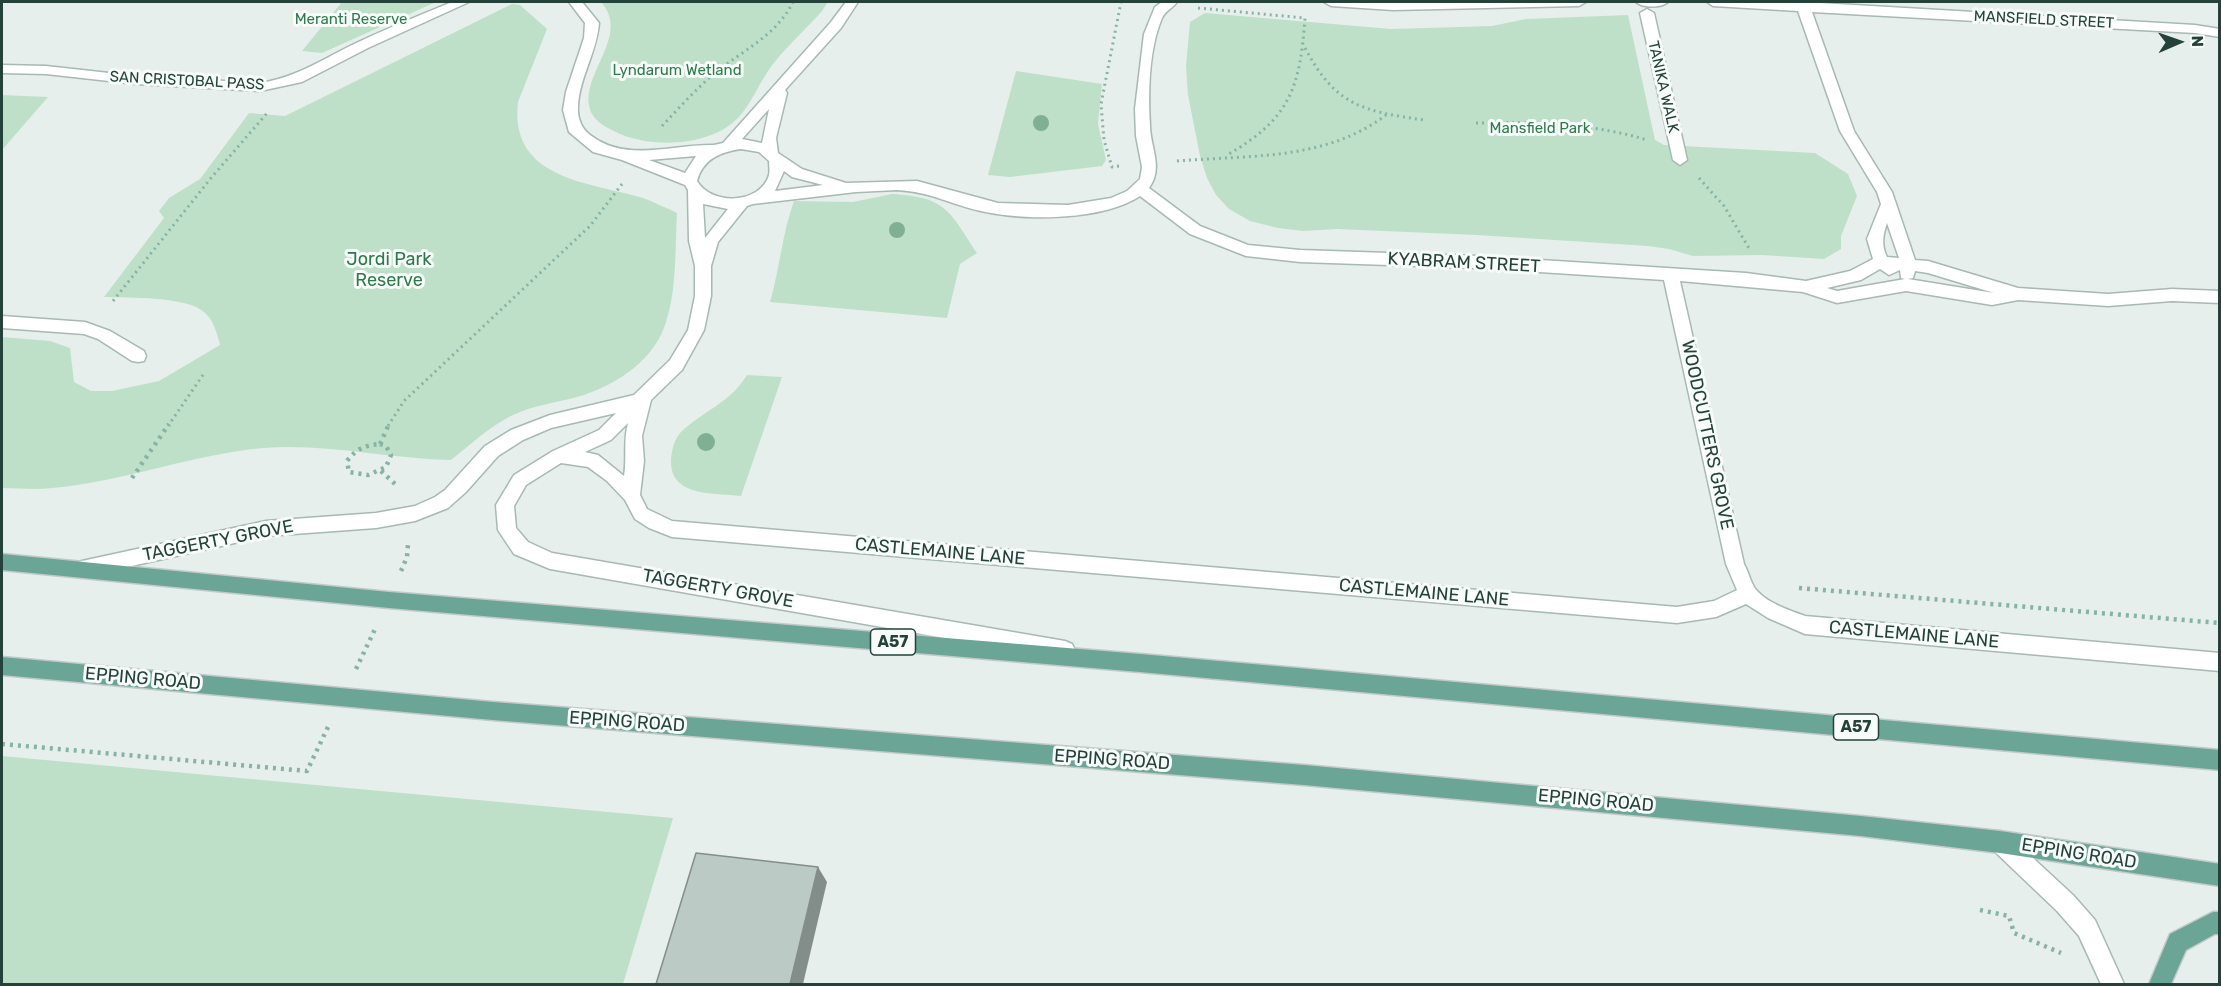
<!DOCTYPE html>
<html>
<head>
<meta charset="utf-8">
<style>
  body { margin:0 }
  #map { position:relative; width:2221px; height:986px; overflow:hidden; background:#e6efeb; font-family:Rubik,sans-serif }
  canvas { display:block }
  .frame { position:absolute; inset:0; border:3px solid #24423a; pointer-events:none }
  .north { position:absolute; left:2149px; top:12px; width:60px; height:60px; -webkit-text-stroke:4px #f7fbf9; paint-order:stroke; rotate:88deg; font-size:16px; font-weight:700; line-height:24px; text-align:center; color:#24423a }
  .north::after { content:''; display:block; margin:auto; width:21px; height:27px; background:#24423a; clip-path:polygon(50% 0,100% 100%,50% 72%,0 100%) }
</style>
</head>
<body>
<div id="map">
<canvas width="2221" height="986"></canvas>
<div class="frame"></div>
<div class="north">N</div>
</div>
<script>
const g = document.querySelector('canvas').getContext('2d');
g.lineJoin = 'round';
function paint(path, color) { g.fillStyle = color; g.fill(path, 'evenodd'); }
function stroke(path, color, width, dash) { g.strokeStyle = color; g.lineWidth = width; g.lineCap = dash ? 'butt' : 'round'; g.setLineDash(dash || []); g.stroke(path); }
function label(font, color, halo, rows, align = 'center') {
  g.font = font + ' Rubik,sans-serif'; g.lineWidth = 6; g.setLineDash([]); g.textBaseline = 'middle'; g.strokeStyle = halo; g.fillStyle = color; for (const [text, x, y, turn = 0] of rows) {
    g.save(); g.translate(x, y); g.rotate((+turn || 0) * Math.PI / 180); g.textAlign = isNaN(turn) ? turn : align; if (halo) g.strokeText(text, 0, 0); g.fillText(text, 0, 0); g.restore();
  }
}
const green = new Path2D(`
  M342,2H436L322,53L302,51Z
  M601,2H828L822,11C806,29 788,45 773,64C760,81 752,103 738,118C711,145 660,148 625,136C611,130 591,122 589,105C584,70 630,35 601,2Z
  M512,4L520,5L547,29L518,102C509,180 590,182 643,198C654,202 666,208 677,213C675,249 677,288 666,322C655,359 619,383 584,395C559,403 533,404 509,417C488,428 470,445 451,460C389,459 326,443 264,448C192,454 124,482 52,488C35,490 18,488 2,488V337L50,341L70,348L74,382L91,391H112L159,381L220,345C217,334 214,320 204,312C186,296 128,298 104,297L164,218L159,211L169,198L200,179L249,113L285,116Z
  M1205,13L1391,29L1492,26L1526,19L1628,15L1655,140L1664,145L1815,153L1848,174L1857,196L1841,236V249L1824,259L1762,255L1693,256L1669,249L1648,246L1477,235L1337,229L1303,231L1278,228L1250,221L1229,209L1216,195L1207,178L1200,156L1188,95L1186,66L1190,22Z
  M1016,71L1102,84L1098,124L1106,160L1102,166L1010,177L988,175Z
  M2,95L48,97L2,150Z
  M892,194C947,197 949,211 977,253L960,264L947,318L770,302C780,268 782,234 794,201L853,202Z
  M747,375L782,377L741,496C715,493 671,497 671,462C671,452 674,439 681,432C704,410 729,404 747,375Z
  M2,756L673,818L623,984H2Z`);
const pathFar1 = new Path2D(`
  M1198,8L1305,18C1300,88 1290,119 1227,155
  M1305,48C1336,106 1362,111 1424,120
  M1476,123C1535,122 1591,123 1647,140
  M662,126C679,108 696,89 715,73C743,50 776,36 793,2
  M1177,161C1250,155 1325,161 1386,115
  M1119,166L1112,167L1104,140L1101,104L1121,2
  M1699,178L1724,206L1750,250
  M113,301L211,178L268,112
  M168,426L205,372
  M388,426L404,401L590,226L622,184`);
const path = new Path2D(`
  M380,444L389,424
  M380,444L386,446L391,455L386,467L368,475L349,472L347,461C356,449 365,445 380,444Z
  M381,471L395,484V489
  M132,478L169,424
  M401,571L407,557L408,544
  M1799,588L2220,623
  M356,669L376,627
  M2,744L307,771L328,727
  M1980,910L2009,916L2014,933L2061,953`);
const minor = new Path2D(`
  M452,2H469L368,48L302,82L260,91L136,84L46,74L2,73V65L46,66L136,76L260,83C294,78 320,61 350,46C383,30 418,16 452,2Z
  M569,2H582L599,23C597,52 579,78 578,107C577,118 582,129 590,135C626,163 672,144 714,145L723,143L831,22L846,2H858L841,28L785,90L787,93L776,138L778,153L802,169L846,183L917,181L998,203L1068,205L1111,198L1127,191L1140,179L1142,167L1136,136L1135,109L1144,34L1155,7L1162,2H1177C1173,8 1166,10 1162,18C1149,49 1148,92 1150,125C1150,147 1164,168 1149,188L1200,226L1248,245L1300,250L1477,256L1746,273L1806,281L1850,271L1873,259L1867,239L1881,204L1877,192L1840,131L1798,11L1713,6L1707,2H1803L2195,25L2220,29V37L2195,33L1812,12L1854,131L1892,192L1915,260L1928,261L2018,288L2108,294L2172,289L2220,291V303L2172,301L2108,306L2018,300L1992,305L1906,291L1837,303L1803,292L1680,281L1744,564C1748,571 1750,580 1754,587C1764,602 1789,610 1805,616L2220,653V671L1805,634L1768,618L1746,604L1716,617L1677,623L672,537L649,528L635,519L625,500L607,481L588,467L561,463L526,485L514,506L516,528L528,542L552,553L1065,641L1072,644L1075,650L1072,656L1065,659L550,569L514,554L498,530L496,505L514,475L553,451L599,430L616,413L551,428L523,440L498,456L466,492L448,508L415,521L376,528L266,536L82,577L75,575L73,569L75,563L82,561L266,521L376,513L415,506L435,497L445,490L485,446L511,430L550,415L634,395L670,360L688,330L695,296V266L689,241L688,190L685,185L622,160L593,152L569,132L563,110L566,92L584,38L585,23ZM769,109L762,143L742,139ZM741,149L759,152L769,161C769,165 770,171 769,175C761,203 713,207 697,181C703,159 720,152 741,149ZM696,156L685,173L649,160ZM784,171L792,177L823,185L775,191ZM897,190C932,192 949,204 981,211C1024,221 1102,221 1140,196L1190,234L1246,256L1300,262L1477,268L1664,280L1726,564L1737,590L1714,601L1677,607L672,521L647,509L640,495L644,461L642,436L651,400L682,370L704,330L711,296V266L718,242L747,206L753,204L856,192ZM703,204L728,209L705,238ZM1887,223L1899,258L1887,257C1881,245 1883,235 1887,223ZM1880,269L1889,275L1900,270L1901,278L1905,279L1837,291L1827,288L1861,280ZM1915,271L1928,273L1994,293L1908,279L1913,278ZM628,423C623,441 627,458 624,476L598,455L585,452L611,440Z
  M1324,2H1586L1579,6L1393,10L1331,6Z
  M1636,2H1668C1661,8 1643,8 1636,2Z
  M1647,9L1654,13L1687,160L1680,165L1673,160L1640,13Z
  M2,316L85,322L110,331L144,351L146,356L144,361L138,362L132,361L98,339L84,334L2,328Z
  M2000,831L2008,835L2073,895L2095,920L2124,984H2101L2079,936L2057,911L1992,849L1989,842L1992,835Z`);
const major = new Path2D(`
  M2,554L389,592L1140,654L2220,750V770L1140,672L389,608L2,570Z
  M2,657L493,702L1304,765L1861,816L2000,831L2220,864V886L2000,853L1861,836L1304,785L493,720L2,675Z
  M2213,912H2220V934H2215L2186,950L2171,984H2149L2170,934Z`);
const trees = [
  [1041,123,8],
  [897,230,8],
  [706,442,9]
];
const shadedWall = new Path2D(`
  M818,867L827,882L803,984H790Z`);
const building = new Path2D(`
  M696,853L818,867L790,984H656Z`);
const farParknames = [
  ["Meranti Reserve",351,20],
  ["Lyndarum Wetland",677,71],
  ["Mansfield Park",1540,129]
];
const farStreetnames = [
  ["MANSFIELD STREET",2044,20,3],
  ["SAN CRISTOBAL PASS",187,81,3],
  ["TANIKA WALK",1663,87,77]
];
const shields = [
  [893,642,45],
  [1856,727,45]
];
const shieldNames = [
  ["A57",893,642],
  ["A57",1856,727]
];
const parkNames = [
  ["Jordi Park",389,260],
  ["Reserve",389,281]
];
const streetNames = [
  ["KYABRAM STREET",1464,263,3],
  ["WOODCUTTERS GROVE",1707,435,78],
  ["TAGGERTY GROVE",218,541,-11],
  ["CASTLEMAINE LANE",940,552,5],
  ["TAGGERTY GROVE",718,589,10],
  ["CASTLEMAINE LANE",1424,593,5],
  ["CASTLEMAINE LANE",1914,635,5],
  ["EPPING ROAD",143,679,5],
  ["EPPING ROAD",627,722,4],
  ["EPPING ROAD",1112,760,4],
  ["EPPING ROAD",1596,801,5],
  ["EPPING ROAD",2079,854,9]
];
paint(green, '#bfe0c8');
stroke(minor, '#a8b8b2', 3);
stroke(major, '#c2cac8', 3);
stroke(pathFar1, '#86b3a5', 3, [2, 4]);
stroke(path, '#86b3a5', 4.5, [3, 5]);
paint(minor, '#fff');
paint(major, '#6aa596');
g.fillStyle = '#80af93';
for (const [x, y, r] of trees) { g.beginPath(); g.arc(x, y, r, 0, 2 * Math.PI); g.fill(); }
paint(shadedWall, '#838d89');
paint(building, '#bbcac4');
stroke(building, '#838d89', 1.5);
label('15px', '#2d7a4b', '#f7fbf9', farParknames);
label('15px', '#24423a', '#f7fbf9', farStreetnames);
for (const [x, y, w] of shields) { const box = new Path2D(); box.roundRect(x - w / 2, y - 13, w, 26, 4.5); g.fillStyle = '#f7fbf9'; g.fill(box); stroke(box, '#24423a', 1.5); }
label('bold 16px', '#24423a', null, shieldNames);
label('18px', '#2d7a4b', '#f7fbf9', parkNames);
label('18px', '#24423a', '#f7fbf9', streetNames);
</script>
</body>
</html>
